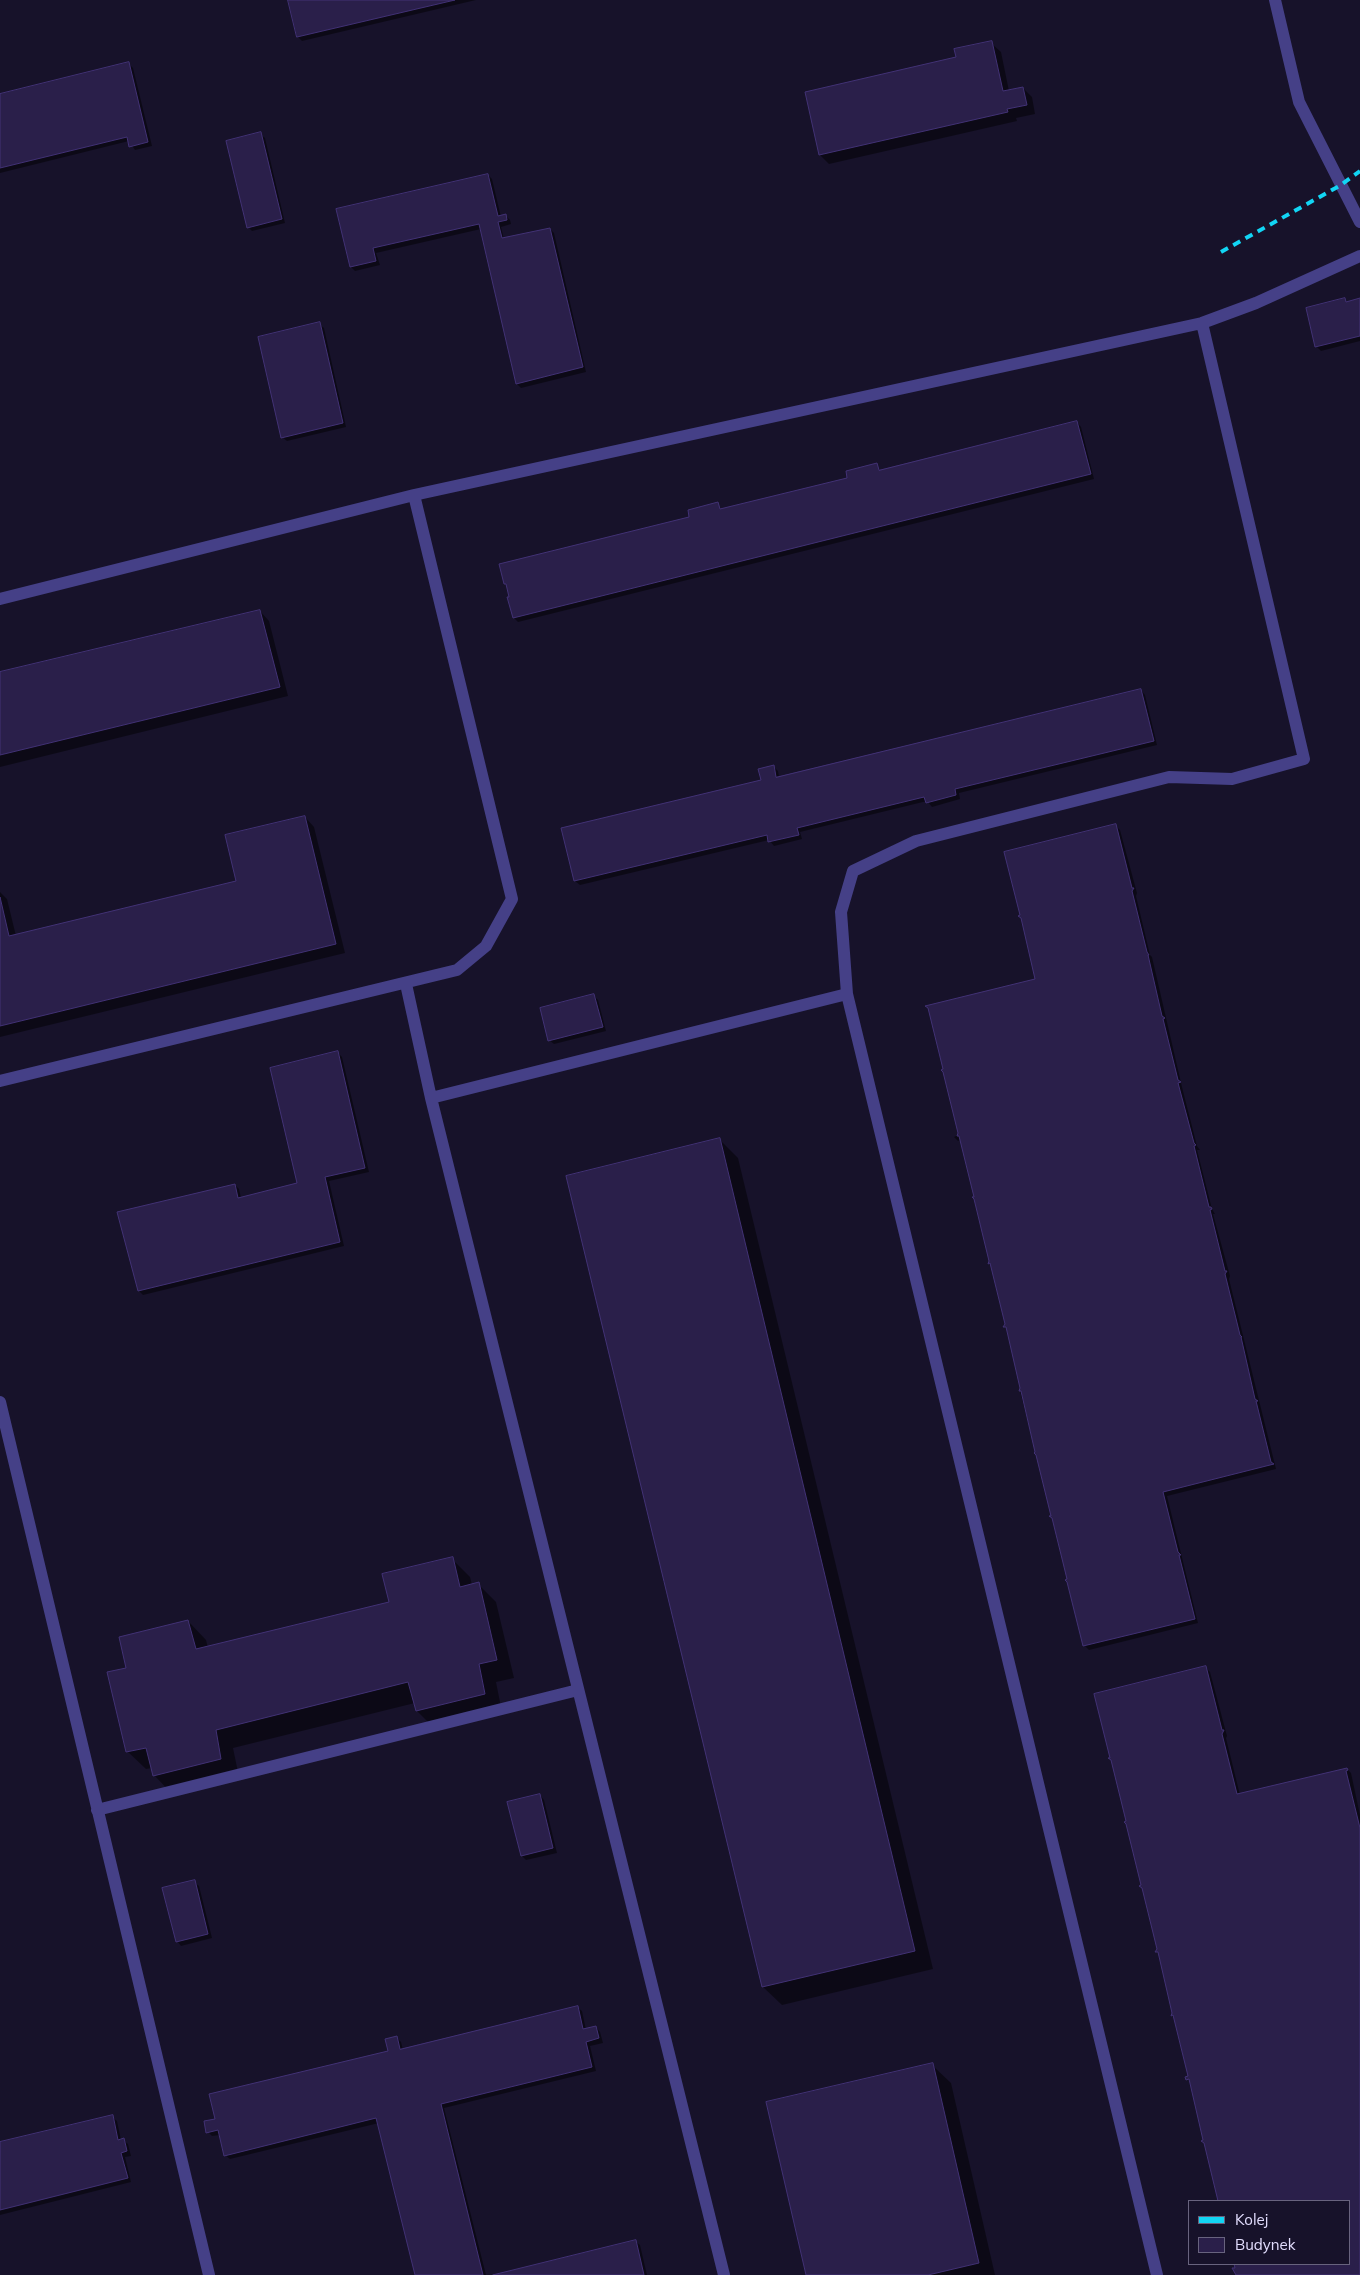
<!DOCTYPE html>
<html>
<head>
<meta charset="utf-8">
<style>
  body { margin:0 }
  #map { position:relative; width:1360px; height:2275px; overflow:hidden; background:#17122a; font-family:Mulish,sans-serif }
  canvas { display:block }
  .legend { position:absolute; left:1188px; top:2200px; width:162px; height:65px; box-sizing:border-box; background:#17122a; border:1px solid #68637e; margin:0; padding:6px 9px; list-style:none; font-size:15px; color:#e2ddfd }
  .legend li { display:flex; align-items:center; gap:10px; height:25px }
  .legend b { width:25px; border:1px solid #68637e }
</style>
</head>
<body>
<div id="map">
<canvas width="1360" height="2275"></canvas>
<ul class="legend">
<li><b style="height:6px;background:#12d5f4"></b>Kolej</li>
<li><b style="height:14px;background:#2a1f4a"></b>Budynek</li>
</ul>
</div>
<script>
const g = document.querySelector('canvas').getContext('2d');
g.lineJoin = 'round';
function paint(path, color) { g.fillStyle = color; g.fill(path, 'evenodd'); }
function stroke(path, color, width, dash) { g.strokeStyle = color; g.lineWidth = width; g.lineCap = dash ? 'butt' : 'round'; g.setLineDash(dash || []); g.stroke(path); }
const shadow = new Path2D(`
  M290,0H476L302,41L298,37Z
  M991,43L1001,52L1009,91L1023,88L1032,97L1035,114L1016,118L1017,121L829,164L820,155Z
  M129,64L133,68L152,146L135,150L129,141L0,173V95Z
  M260,134L265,138L285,223L252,231L248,227Z
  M488,175L492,179L501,217L506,216L510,220L511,224L501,227L504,239L550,229L554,233L586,372L521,388L517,384L481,229L376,253L380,265L355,271L351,267L338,210Z
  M1344,299L1348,303L1360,300V341L1321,351L1317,347Z
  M319,324L324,328L346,427L287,441L282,437Z
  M1077,422L1081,427L1094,479L518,622L514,618L509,587L505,584L691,518L717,503L722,510L849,479L876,465L881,471Z
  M260,611L269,621L288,696L0,767V673Z
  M1141,690L1145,695L1157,745L959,793L960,799L932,807L927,801L800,832L802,839L774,846L769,840L580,885L575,881L762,781L773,766L778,771L779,777Z
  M305,817L314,827L345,953L0,1037V892L7,899L16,936L237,882Z
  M1116,826L1120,830L1137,893L1136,896L1150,955L1152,957L1182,1087L1197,1146L1200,1150H1197L1212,1209L1215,1214H1213L1230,1276L1229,1279L1276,1469L1167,1496L1198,1623L1089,1650L1084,1645L1020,1391L1022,1388L1008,1330L1005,1327L1006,1325L992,1266L989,1263L991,1261L961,1140L958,1141L954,1137L960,1134Z
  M594,996L598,1000L606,1031L554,1044L549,1040Z
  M338,1053L342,1057L369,1172L329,1181L344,1246L143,1295L139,1291L118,1213L235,1185L239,1189L241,1198L299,1184Z
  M720,1140L738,1158L933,1969L782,2005L763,1987L568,1177Z
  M452,1559L470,1577L472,1585L478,1584L496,1602L514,1678L496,1682L502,1712L435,1729L417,1711L415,1703L233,1748L239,1777L172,1794L154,1775L152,1768L146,1769L127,1751L128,1669L188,1621L206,1640L208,1648L391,1603Z
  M1206,1668L1210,1672L1227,1736L1226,1738L1240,1795L1347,1769L1351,1773L1360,1815V2275H1237L1235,2264H1349V2201H1220L1191,2082L1187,2079L1189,2077L1175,2019L1172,2016L1174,2013L1160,1955L1157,1952Z
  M540,1795L544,1800L557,1853L526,1860L522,1856Z
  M194,1882L199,1886L212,1938L181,1946L177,1941Z
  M577,2007L582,2011L586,2030L596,2027L600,2032L603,2043L590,2046L596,2071L444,2108L486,2275H417L379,2123L230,2159L225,2155L220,2135L212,2136L208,2132L217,2120L389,2052L397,2038L401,2042L403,2050Z
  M932,2065L951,2083L995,2275H807Z
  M112,2117L117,2121L121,2140H123L128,2144L131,2156L125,2157L131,2182L0,2215V2144Z
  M635,2241L640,2245L647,2275H498Z`);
const building = new Path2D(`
  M288,0H455L297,37Z
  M992,41L1003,91L1023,87L1027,105L1007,109L1008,112L819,155L805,92L956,57L954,49Z
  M129,62L148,142L129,147L127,137L0,168V94Z
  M261,132L282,219L247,228L226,141Z
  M488,174L498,216L506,214L507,220L498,222L502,238L550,228L583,367L516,384L479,224L373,248L376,261L350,267L336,209Z
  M1345,298L1346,302L1360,298V336L1315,347L1306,308Z
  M320,322L343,423L281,438L258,337Z
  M1077,421L1091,474L513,618L507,597H509L506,584H504L499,564L689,517L688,510L718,502L720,509L847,478L846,471L877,463L879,470Z
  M260,610L280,687L0,755V672Z
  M1141,689L1154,741L955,789L956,795L926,803L924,797L797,828L799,835L768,842L767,835L574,881L561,828L761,780L758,769L774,765L776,777Z
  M305,816L336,944L0,1026V897L9,936L236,881L225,835Z
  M1116,824L1132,888H1134L1132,891L1147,952L1149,955H1148L1162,1016L1165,1018L1163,1019L1178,1080L1181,1082L1178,1083L1194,1143L1196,1145L1194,1146L1209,1207H1211L1212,1209L1210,1210L1225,1271H1227L1225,1274L1240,1335L1242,1337H1241L1255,1399L1258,1401H1256L1271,1462L1274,1464L1163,1492L1178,1552L1181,1555H1179L1195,1619L1083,1646L1067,1582L1065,1580L1067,1579L1052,1518L1049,1516H1051L1036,1455L1034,1453L1035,1452L1021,1391H1019L1020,1388L1006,1327H1003L1005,1324L990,1263L988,1264L989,1261L974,1199L972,1197H974L959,1136H957L958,1133L943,1072L941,1070L943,1069L928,1008L925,1006L1035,979L1021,918L1018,916L1020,915L1004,852Z
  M594,994L603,1027L548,1041L540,1008Z
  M338,1051L365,1168L325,1177L340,1242L138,1291L117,1212L235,1184L238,1198L297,1183L270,1068Z
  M720,1138L915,1951L762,1987L566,1176Z
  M453,1557L460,1587L479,1582L497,1660L479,1664L485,1694L416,1711L408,1682L216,1730L221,1759L153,1776L146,1748L126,1752L107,1672L126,1668L119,1637L188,1620L196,1649L389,1602L382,1574Z
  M1206,1666L1222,1730H1224L1222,1734L1237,1794L1347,1768L1348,1770L1346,1771L1360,1828V2275H1236L1232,2268H1235L1234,2264H1349V2201H1218L1204,2143L1201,2141L1203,2140L1189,2079L1186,2080L1185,2077L1188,2076L1173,2015L1171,2016L1172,2013L1158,1952H1155L1157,1949L1142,1888L1139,1886L1141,1885L1126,1824L1124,1822L1126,1821L1111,1760L1108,1758H1110L1094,1694Z
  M540,1794L553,1848L521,1856L507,1802Z
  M195,1880L208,1934L176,1942L162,1888Z
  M578,2006L583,2029L596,2026L599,2038L586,2042L592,2067L441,2104L483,2275H415L376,2118L224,2156L218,2130L206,2133L204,2121L215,2119L209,2094L388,2051L385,2039L397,2036L400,2049Z
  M933,2063L979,2263L928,2275H806L766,2102Z
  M113,2115L118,2140L124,2138L127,2151L121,2153L128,2178L0,2210V2142Z
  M636,2240L644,2275H493Z`);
const lane = new Path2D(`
  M1275,0L1299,102L1360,222
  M0,599L414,495L1202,323L1256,303L1360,256
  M406,984L431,1098L724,2275
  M0,1081L457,970L486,946L512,899L414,495
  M431,1098L847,994
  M0,1402L209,2275
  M97,1810L578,1690
  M1157,2275L847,994L841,912L853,871L916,841L1169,777L1232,779L1304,759L1202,323`);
const rail = new Path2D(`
  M1221,252L1341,185L1360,171`);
paint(shadow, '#0007');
paint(building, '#2a1f4a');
stroke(building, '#423275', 1);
stroke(lane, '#454087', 12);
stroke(rail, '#12d5f4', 4, [8, 6]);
</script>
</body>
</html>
